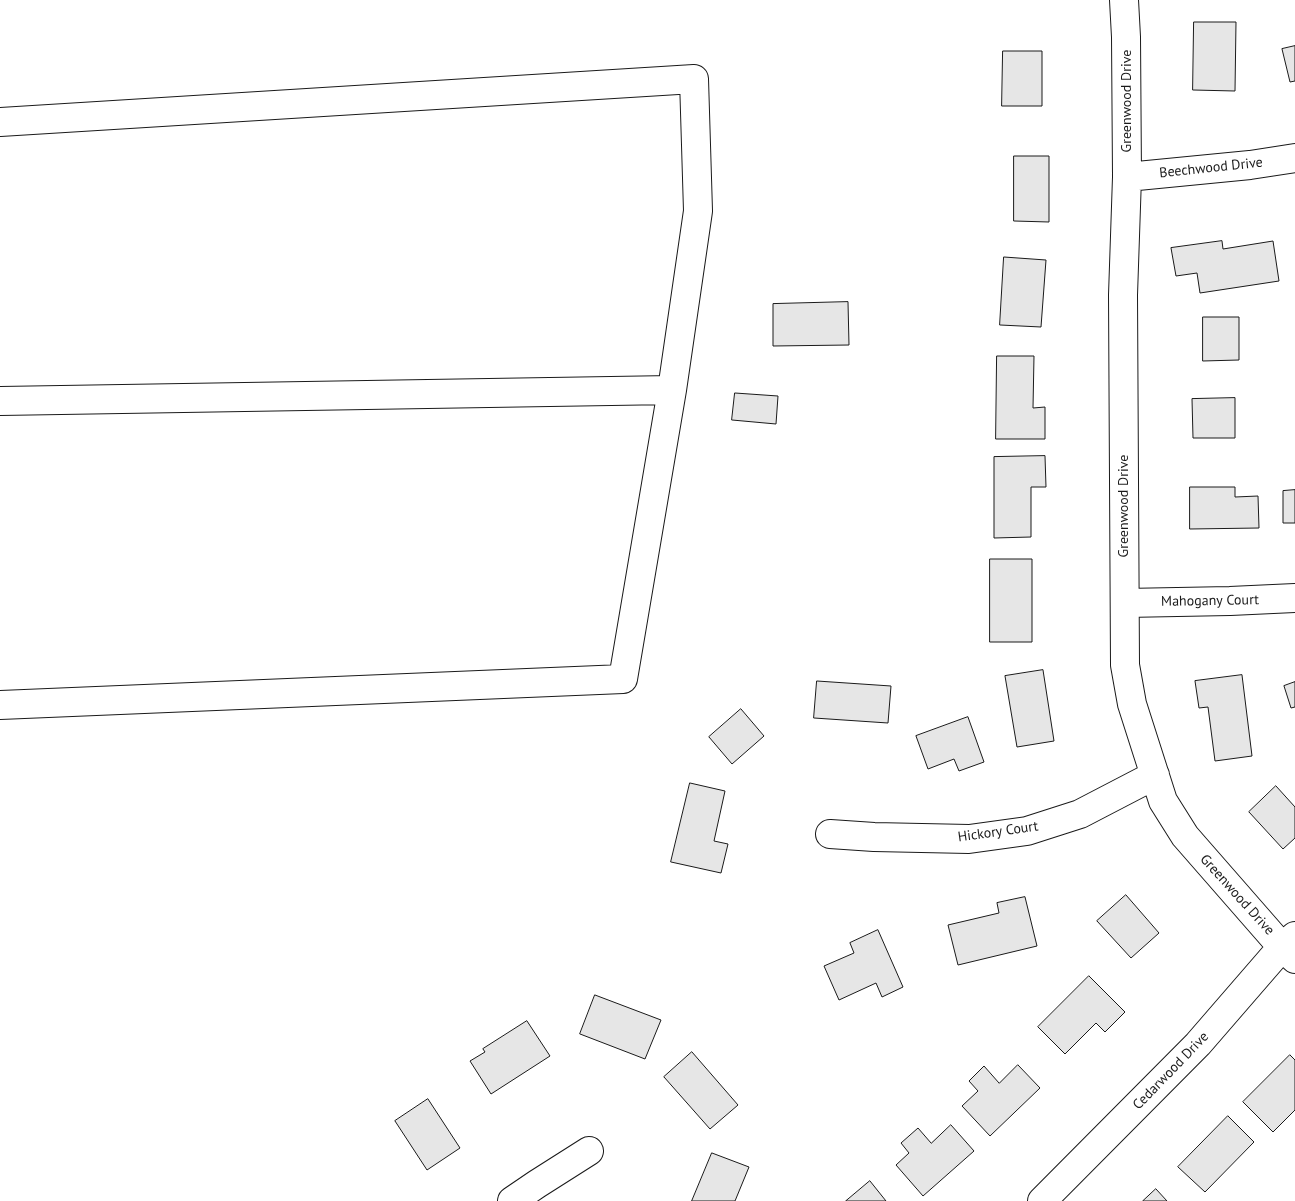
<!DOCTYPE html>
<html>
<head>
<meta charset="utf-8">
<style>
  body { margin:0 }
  canvas { display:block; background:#fff }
</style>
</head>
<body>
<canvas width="1295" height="1201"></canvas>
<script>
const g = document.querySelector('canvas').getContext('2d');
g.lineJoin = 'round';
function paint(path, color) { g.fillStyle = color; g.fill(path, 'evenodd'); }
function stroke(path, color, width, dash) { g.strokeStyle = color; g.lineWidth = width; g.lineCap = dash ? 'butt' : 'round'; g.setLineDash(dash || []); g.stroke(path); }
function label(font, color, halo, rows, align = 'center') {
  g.font = font + ' "PT Sans",sans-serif'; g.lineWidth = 4; g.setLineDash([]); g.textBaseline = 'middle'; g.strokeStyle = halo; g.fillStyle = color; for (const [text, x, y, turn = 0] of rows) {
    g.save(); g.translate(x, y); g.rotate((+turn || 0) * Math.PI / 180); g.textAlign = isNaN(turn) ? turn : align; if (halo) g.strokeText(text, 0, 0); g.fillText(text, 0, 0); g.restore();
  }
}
const building = new Path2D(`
  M1194,22H1236L1235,91L1193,90Z
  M1295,46V81L1290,82L1282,49Z
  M1003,51H1042V106H1002Z
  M1014,156H1049V222L1014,221Z
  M1222,241L1223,249L1273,241L1279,281L1200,293L1197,273L1176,276L1171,248Z
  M1004,257L1046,260L1041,327L1000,325Z
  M848,302L849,345L773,346V304Z
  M1203,317H1239V360L1203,361Z
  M997,356H1034L1033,408L1045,407V439H996Z
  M735,393L778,396L776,424L732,420Z
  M1235,398V438H1193L1192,399Z
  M1045,456L1046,487H1031V537L994,538V457Z
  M1190,487H1235V497L1258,496L1259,528L1190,529Z
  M1295,490V523H1283V491Z
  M990,559H1032V642H990Z
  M1043,670L1054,741L1017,747L1005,676Z
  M1242,675L1252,756L1215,761L1208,707L1199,708L1195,681Z
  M817,681L891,686L888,723L814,718Z
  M1295,682V707L1291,708L1284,686Z
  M741,709L764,736L732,764L709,737Z
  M968,717L984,762L959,771L954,759L928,769L916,736Z
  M690,783L725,791L714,841L728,844L721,873L671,862Z
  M1276,786L1295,807V838L1283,849L1249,812Z
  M1126,895L1159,933L1131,958L1097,921Z
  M1025,897L1037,946L958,965L948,925L999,913L997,903Z
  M878,930L903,987L882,997L876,983L839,1000L824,966L854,953L850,943Z
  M1089,976L1125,1012L1105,1032L1096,1023L1065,1054L1038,1027Z
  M595,995L661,1020L645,1059L580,1034Z
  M527,1021L550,1056L491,1094L470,1061L485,1052L483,1049Z
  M692,1052L738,1105L710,1129L664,1077Z
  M1290,1055L1295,1060V1110L1273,1132L1243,1102Z
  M1018,1065L1040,1088L990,1136L962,1106L978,1091L969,1081L984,1066L999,1083Z
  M428,1099L460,1148L427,1170L395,1121Z
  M1228,1116L1254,1142L1205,1192L1178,1167Z
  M951,1125L974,1151L923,1196L896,1165L909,1153L901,1143L918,1128L931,1143Z
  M712,1153L749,1167L735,1201H692Z
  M870,1181L886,1201H846Z
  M1156,1189L1167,1201H1143Z`);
const minor = new Path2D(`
  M1124,0L1126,37L1127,177L1123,295L1125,665L1132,704L1163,801L1185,836L1282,947L1295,959
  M0,122L694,79L698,211L672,390L623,679L0,705
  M1127,177L1250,165L1295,158
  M0,401L672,390
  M1125,603L1230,601L1295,598
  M830,834L874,837L969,839L1027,831L1080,814L1155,775
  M512,1201L537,1184L589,1151
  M1042,1201L1198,1044L1282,947L1295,936`);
const streetNames = [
  ["Greenwood Drive",1127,101,-90],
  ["Beechwood Drive",1211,168,-6],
  ["Greenwood Drive",1124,506,-90],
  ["Mahogany Court",1210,601,-1],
  ["Hickory Court",998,832,-8],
  ["Greenwood Drive",1237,895,48],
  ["Cedarwood Drive",1171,1071,-46]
];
paint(building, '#e6e6e6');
stroke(building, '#1a1a1a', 1);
stroke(minor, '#1a1a1a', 30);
stroke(minor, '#fff', 28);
label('14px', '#1a1a1a', '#fff', streetNames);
</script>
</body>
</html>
